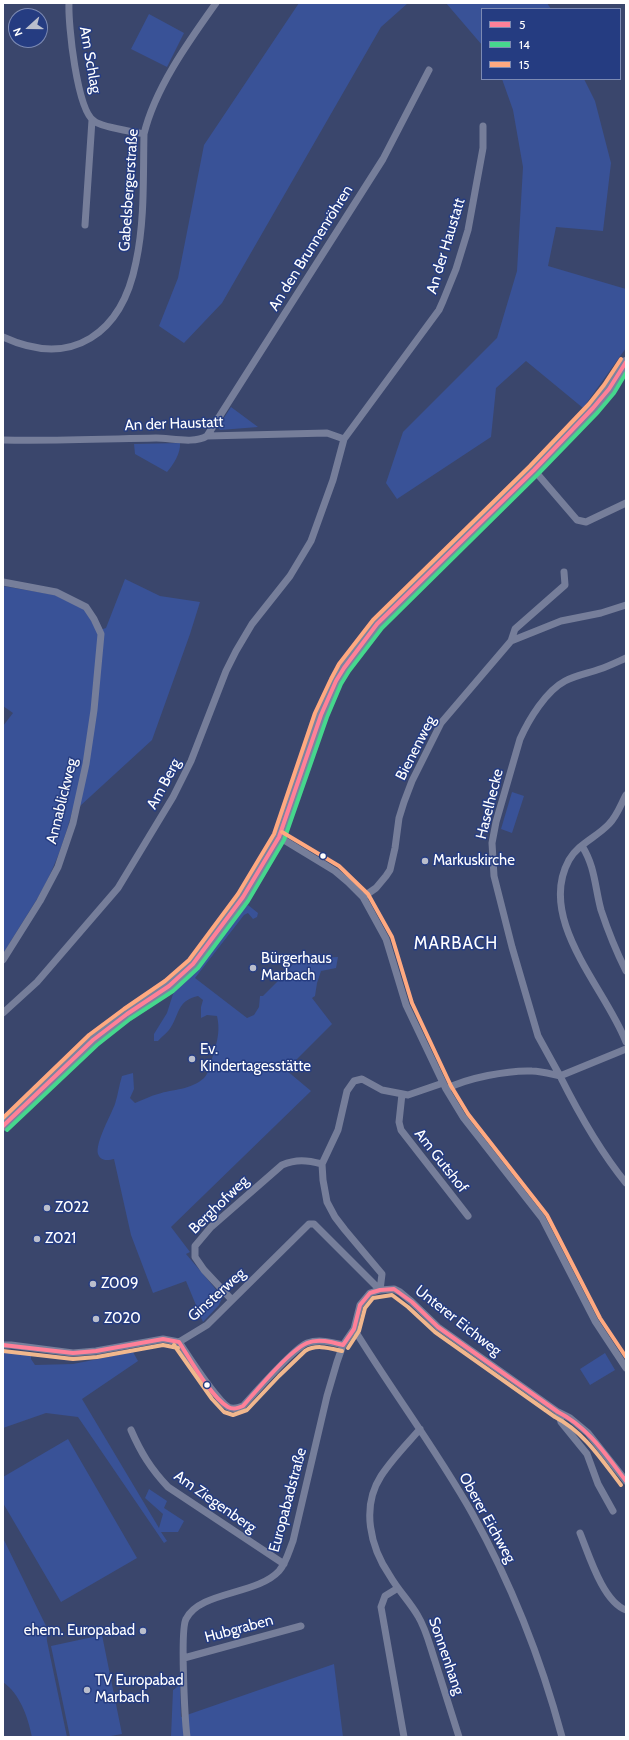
<!DOCTYPE html>
<html>
<head>
<meta charset="utf-8">
<style>
  body { margin:0 }
  #map { position:relative; width:629px; height:1740px; overflow:hidden; background:#3a466c; font-family:Cabin,sans-serif }
  canvas { display:block }
  .frame { position:absolute; inset:0; border:4px solid #fff; pointer-events:none }
  .legend { position:absolute; left:481px; top:8px; width:140px; height:72px; box-sizing:border-box; background:#253c81; border:1px solid #7c8ab3; margin:0; padding:5px 7px; list-style:none; font-size:12px; color:#fff }
  .legend li { display:flex; align-items:center; gap:8px; height:20px }
  .legend b { width:20px; border:1px solid #7c8ab3 }
  .north { position:absolute; left:8px; top:8px; width:40px; height:40px; box-sizing:border-box; background:#253c81; border:1px solid #7c8ab3; border-radius:50%; rotate:249deg; font-size:11px; font-weight:700; line-height:16px; text-align:center; color:#fff }
  .north::after { content:''; display:block; margin:auto; width:14px; height:18px; background:#babecc; clip-path:polygon(50% 0,100% 100%,50% 72%,0 100%) }
</style>
</head>
<body>
<div id="map">
<canvas width="629" height="1740"></canvas>
<div class="frame"></div>
<ul class="legend">
<li><b style="height:5px;background:#ff8098"></b>5</li>
<li><b style="height:5px;background:#46d78d"></b>14</li>
<li><b style="height:5px;background:#ffa980"></b>15</li>
</ul>
<div class="north">N</div>
</div>
<script>
const g = document.querySelector('canvas').getContext('2d');
g.lineJoin = 'round';
function paint(path, color) { g.fillStyle = color; g.fill(path, 'evenodd'); }
function stroke(path, color, width, dash) { g.strokeStyle = color; g.lineWidth = width; g.lineCap = dash ? 'butt' : 'round'; g.setLineDash(dash || []); g.stroke(path); }
function label(font, color, halo, rows, align = 'center') {
  g.font = font + ' Cabin,sans-serif'; g.lineWidth = 3; g.setLineDash([]); g.textBaseline = 'middle'; g.strokeStyle = halo; g.fillStyle = color; for (const [text, x, y, turn = 0] of rows) {
    g.save(); g.translate(x, y); g.rotate((+turn || 0) * Math.PI / 180); g.textAlign = isNaN(turn) ? turn : align; if (halo) g.strokeText(text, 0, 0); g.fillText(text, 0, 0); g.restore();
  }
}
const green = new Path2D(`
  M299,3H408L381,27L222,303L184,343L159,326L178,278L204,145Z
  M446,3H547L551,9H482V45Z
  M149,14L184,33L167,67L131,49Z
  M502,79H584L595,101L611,163L603,231L556,227L548,266L626,289V348L583,408L526,361L496,388L491,437L397,499L386,483L403,432L497,338L517,271L523,167L513,110Z
  M231,407L258,427L220,430L218,427Z
  M180,443C181,453 173,465 167,472L135,454L134,444Z
  M125,579L160,596L200,602L190,634L152,740L80,806L73,808C65,839 54,871 37,899C26,917 14,935 3,954V726L13,713L3,706V586L55,595L85,609L97,631L106,628Z
  M512,792L524,796L512,833L501,829Z
  M248,905L258,913L257,917L253,919L248,913L244,915L195,978L247,1018L254,1015L259,1007L260,996H263L287,972L300,954H312L320,958L338,957L336,968L321,971L317,983L315,996L312,998L332,1024L286,1070L311,1091L171,1227L190,1252L186,1254L214,1287L222,1298L219,1305L203,1322L186,1281L153,1293L131,1235L114,1159C109,1160 101,1162 98,1154C95,1143 111,1115 115,1104C118,1095 119,1085 122,1076L133,1073L134,1089L130,1098L135,1103C143,1100 150,1096 158,1094C173,1089 191,1090 204,1078C210,1072 211,1060 214,1052C218,1039 220,1029 217,1016L207,1015L201,1018V1007L203,1000L198,996C176,1001 180,1015 169,1030C166,1034 161,1037 158,1041H154V1034L167,1013L173,994L236,920L245,907Z
  M3,1352H31V1359L35,1365L73,1364L133,1352L138,1361L82,1399L159,1528L163,1514L145,1498L149,1489L167,1501L164,1508L184,1521L178,1532H161L167,1541L164,1543L78,1417L46,1413L3,1428Z
  M605,1353L615,1370L590,1385L580,1369Z
  M68,1439L137,1558L61,1602L3,1503V1477Z
  M3,1538L46,1626L47,1641L67,1737H32C28,1717 20,1694 3,1682Z
  M102,1635L122,1734L105,1737H70L51,1646Z
  M334,1664L343,1737H171L173,1690L180,1685L181,1717Z`);
const street = new Path2D(`
  M69,3C68,24 77,110 94,121C103,128 132,131 144,134
  M85,225L92,120
  M3,337C73,369 122,333 136,262C145,220 143,176 144,134C155,88 189,41 216,3
  M207,436L383,159L429,70
  M3,440C54,441 105,439 156,438C171,438 194,444 207,436L327,433L344,439
  M534,470L577,520L586,522L626,503
  M3,582L56,592L86,607L94,619L101,634L94,710L86,764L73,823L58,867L40,901L3,960
  M511,641L561,621L601,613L626,605
  M626,658C617,662 609,666 600,669C589,673 576,675 565,681C546,691 529,719 520,739L496,822L492,843L494,876L512,947L538,1036L560,1076L626,1049
  M626,795C621,804 617,816 609,824C597,837 578,844 569,860C536,920 606,989 626,1042
  M279,837L335,871L348,882L363,897L386,939L406,1005L446,1089L463,1117L542,1218L595,1321L626,1368
  M582,846C595,866 595,888 601,910C608,931 616,951 626,971
  M363,897L376,888L386,876L390,870L395,848L399,818L404,802L412,781L441,723L511,641L515,629L565,585L564,572
  M3,1013L37,982L118,888L173,797L191,761L226,671L236,651L252,624L290,576L311,541L333,480L344,439L439,310L443,301L456,269L468,230L483,148V126
  M446,1089C467,1078 508,1070 532,1071C541,1071 551,1074 560,1076C579,1114 599,1150 626,1183
  M402,1094L399,1122L401,1130L468,1216
  M380,1290L382,1274L345,1230L335,1217L327,1202L323,1180L322,1164L338,1130L347,1091L354,1081L362,1079L382,1090L408,1095L443,1083
  M232,1300L204,1270L195,1257V1246L211,1227L282,1165C296,1159 307,1160 322,1164
  M354,1329C392,1391 436,1449 472,1513C511,1583 541,1659 562,1737
  M179,1342C189,1357 215,1398 228,1407C233,1410 238,1408 243,1406C254,1394 295,1347 307,1343C319,1339 331,1342 343,1345
  M3,1345H11L73,1353L96,1351L163,1339L179,1342L207,1325L309,1224H314L380,1290
  M558,1412L561,1422L587,1454L598,1484L613,1511
  M420,1429C407,1444 392,1459 381,1476C361,1507 370,1547 390,1576C398,1590 410,1602 418,1616C426,1629 430,1646 435,1661C443,1687 451,1712 459,1737
  M131,1430C141,1453 151,1469 168,1487L284,1564
  M580,1533C589,1555 603,1602 626,1610
  M398,1588L385,1596L381,1607L404,1737
  M184,1658L301,1626
  M187,1737C185,1720 180,1630 186,1619C200,1591 257,1595 279,1571C286,1563 289,1551 293,1541L327,1396L337,1362L343,1345L354,1329L360,1305L370,1293L380,1290L394,1289L400,1292L412,1302L438,1327L558,1412L570,1418L588,1433L626,1481`);
const secondary = new Path2D(`
  M3,1126L93,1040L127,1014L169,986L193,964L243,897L279,837L321,715L336,681L344,668L377,624L534,470L593,408L609,389L626,362`);
const bus1 = new Path2D(`
  M3,1126L93,1040L127,1014L169,986L193,964L243,897L279,837L321,715L336,681L344,668L377,624L534,470L593,408L609,389L626,362
  M179,1342C190,1359 211,1397 228,1407C233,1410 238,1408 243,1406C257,1390 289,1351 307,1343C318,1338 332,1342 343,1345
  M3,1345L73,1353L96,1351L163,1339L179,1342
  M343,1345L354,1329L360,1305L370,1293L380,1290L394,1289L412,1302L438,1327L558,1412C588,1427 606,1455 626,1481`);
const bus2 = new Path2D(`
  M7,1130L97,1045L130,1019L173,991L198,968L248,901L284,840L327,717L341,684L349,671L382,628L538,474L598,412L614,393L626,373`);
const bus3 = new Path2D(`
  M282,832L339,866L368,894L392,937L412,1003L451,1086L468,1114L547,1215L600,1318L626,1357
  M3,1118L89,1035L124,1009L165,981L189,960L238,894L274,834L315,713L331,679L339,664L373,620L530,466L589,404L604,385L621,359`);
const bus4 = new Path2D(`
  M174,1345L212,1399L224,1412L233,1415L247,1410L279,1376L305,1351C316,1344 329,1348 342,1351
  M348,1348L359,1331L365,1308L373,1298L392,1295L408,1307L435,1332L555,1417C584,1432 601,1459 621,1485
  M3,1351L73,1359L97,1357L163,1345L178,1348`);
const markers = [
  [323,856,3.5,"#fff"],
  [425,861,4,"#babecc"],
  [253,968,4,"#babecc"],
  [192,1059,4,"#babecc"],
  [47,1208,4,"#babecc"],
  [37,1239,4,"#babecc"],
  [93,1284,4,"#babecc"],
  [96,1319,4,"#babecc"],
  [207,1385,3.5,"#fff"],
  [143,1631,4,"#babecc"],
  [87,1690,4,"#babecc"]
];
const streetNames = [
  ["Am Schlag",90,60,80],
  ["Gabelsbergerstraße",129,190,-86],
  ["An der Haustatt",446,246,-73],
  ["An den Brunnenröhren",311,248,-58],
  ["An der Haustatt",174,424,-2],
  ["Bienenweg",416,748,-63],
  ["Am Berg",164,784,-62],
  ["Annablickweg",62,801,-76],
  ["Haselhecke",490,804,-76],
  ["Am Gutshof",441,1161,52],
  ["Berghofweg",219,1205,-44],
  ["Ginsterweg",217,1295,-42],
  ["Unterer Eichweg",458,1321,38],
  ["Europabadstraße",288,1500,-75],
  ["Am Ziegenberg",215,1502,35],
  ["Oberer Eichweg",487,1518,61],
  ["Hubgraben",239,1629,-15],
  ["Sonnenhang",446,1656,71]
];
const poiNames = [
  ["Markuskirche",433,861],
  ["Bürgerhaus",261,959],
  ["Marbach",261,976],
  ["Ev.",200,1050],
  ["Kindertagesstätte",200,1067],
  ["Z022",55,1208],
  ["Z021",45,1239],
  ["Z009",101,1284],
  ["Z020",104,1319],
  ["ehem. Europabad",135,1631,"right"],
  ["TV Europabad",95,1681],
  ["Marbach",95,1698]
];
const quarterNames = [
  ["MARBACH",456,944]
];
paint(green, '#395297');
stroke(street, '#767e9a', 7);
stroke(secondary, '#7b839f', 10);
stroke(bus1, '#ff8098', 4);
stroke(bus2, '#46d78d', 4);
stroke(bus3, '#ffa980', 4);
stroke(bus4, '#f1b78d', 4);
for (const [x, y, r, color] of markers) { const dot = new Path2D(); dot.arc(x, y, r, 0, 2 * Math.PI); g.fillStyle = color; g.fill(dot); stroke(dot, '#253c81', 1.5); }
label('15px', '#fff', '#253c81', streetNames);
label('15px', '#fff', '#253c81', poiNames, 'left');
g.letterSpacing = '1px';
label('17px', '#fff', '#253c81', quarterNames);
g.letterSpacing = '0px';
</script>
</body>
</html>
